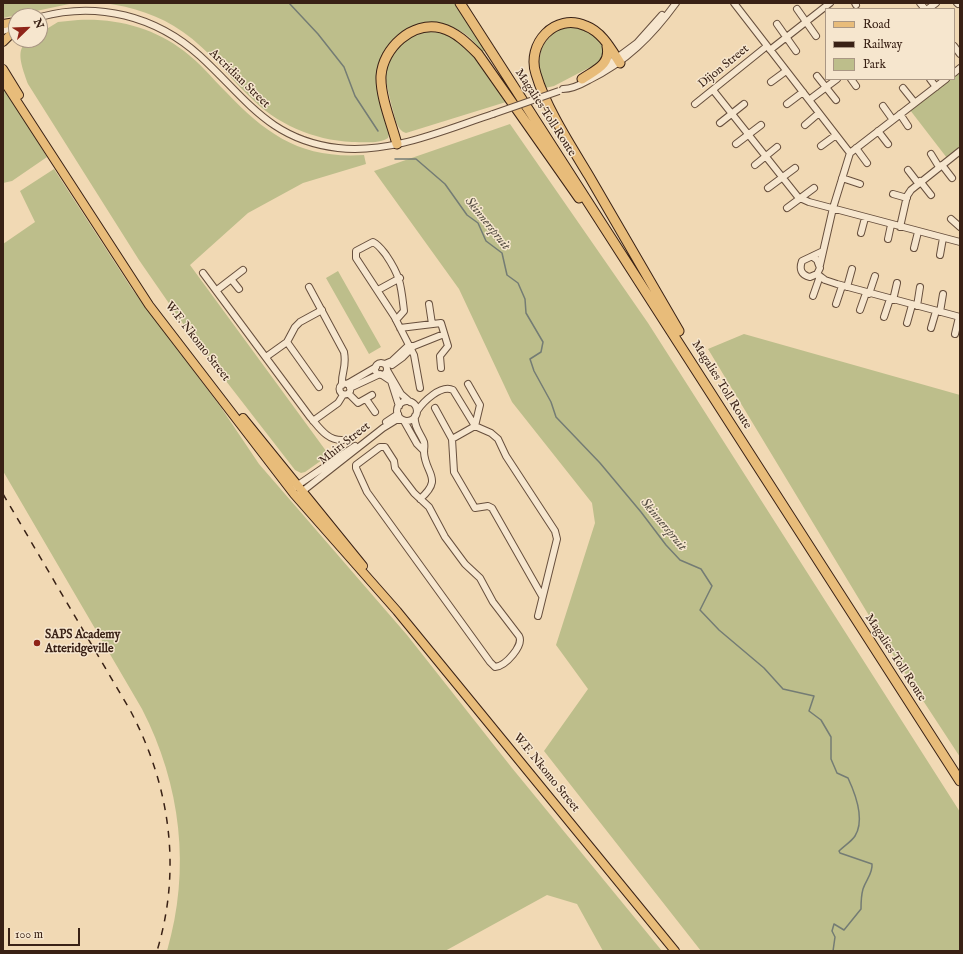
<!DOCTYPE html>
<html>
<head>
<meta charset="utf-8">
<style>
  body { margin:0 }
  #map { position:relative; width:963px; height:954px; overflow:hidden; background:#f1d9b4; font-family:"IM FELL English",serif }
  canvas { display:block }
  .frame { position:absolute; inset:0; border:4px solid #392115; pointer-events:none }
  .legend { position:absolute; left:825px; top:8px; width:130px; height:72px; box-sizing:border-box; background:#f6e6ce; border:1px solid #aa9784; margin:0; padding:5px 7px; list-style:none; font-size:12px; color:#392115 }
  .legend li { display:flex; align-items:center; gap:8px; height:20px }
  .legend b { width:20px; border:1px solid #aa9784 }
  .north { position:absolute; left:8px; top:8px; width:40px; height:40px; box-sizing:border-box; background:#f6e6ce; border:1px solid #aa9784; border-radius:50%; rotate:67deg; font-size:11px; font-weight:700; line-height:16px; text-align:center; color:#392115 }
  .north::after { content:''; display:block; margin:auto; width:14px; height:18px; background:#8f2418; clip-path:polygon(50% 0,100% 100%,50% 72%,0 100%) }
  .scale { position:absolute; left:8px; top:928px; width:72px; height:18px; box-sizing:border-box; border:2px solid #392115; border-top:0; padding-left:5px; font-size:12px; line-height:14px; white-space:nowrap; color:#392115; -webkit-text-stroke:3px #f6e6ce; paint-order:stroke }
</style>
</head>
<body>
<div id="map">
<canvas width="963" height="954"></canvas>
<div class="frame"></div>
<ul class="legend">
<li><b style="height:5px;background:#e8bc7a"></b>Road</li>
<li><b style="height:5px;background:#392115"></b>Railway</li>
<li><b style="height:11px;background:#bdbe8b"></b>Park</li>
</ul>
<div class="north">N</div>
<div class="scale">100 m</div>
</div>
<script>
const g = document.querySelector('canvas').getContext('2d');
g.lineJoin = 'round';
function paint(path, color) { g.fillStyle = color; g.fill(path, 'evenodd'); }
function stroke(path, color, width, dash) { g.strokeStyle = color; g.lineWidth = width; g.lineCap = dash ? 'butt' : 'round'; g.setLineDash(dash || []); g.stroke(path); }
function label(font, color, halo, rows, align = 'center') {
  g.font = font + ' "IM FELL English",serif'; g.lineWidth = 3; g.setLineDash([]); g.textBaseline = 'middle'; g.strokeStyle = halo; g.fillStyle = color; for (const [text, x, y, turn = 0] of rows) {
    g.save(); g.translate(x, y); g.rotate((+turn || 0) * Math.PI / 180); g.textAlign = isNaN(turn) ? turn : align; if (halo) g.strokeText(text, 0, 0); g.fillText(text, 0, 0); g.restore();
  }
}
const green = new Path2D(`
  M3,3H74L3,18Z
  M104,3H454L485,50L482,52C476,44 470,36 460,31C423,9 380,36 377,77L390,131L388,138C379,144 363,142 352,142C313,140 276,124 249,96C227,75 209,50 183,32C159,15 133,7 104,3Z
  M78,20C117,18 154,28 184,51C200,63 212,78 226,92C267,135 301,159 364,155L366,164L303,183L248,213L190,265L329,455L305,472L301,473L295,470L195,341L139,260L28,84C22,66 10,40 40,40V33L58,22Z
  M570,26L589,30L603,44L604,57L600,62L554,86L545,88L538,67L542,46L556,30Z
  M428,32C467,31 487,74 506,102L406,133C396,130 395,116 392,107C390,98 387,89 386,80C385,55 404,35 428,32Z
  M960,71V148L947,158L910,110L950,79H954V76Z
  M3,86L47,157L12,181L3,183Z
  M510,124L648,323L960,812V951H701L544,751L588,689L556,645L595,523L592,503L512,402L459,289L374,171Z
  M54,169L132,289L220,406L259,464L407,635L512,768L662,951H603L577,904L547,895L445,951H167C191,869 181,785 142,709L3,471V244L35,222L20,191Z
  M338,271L381,347L369,354L326,278Z
  M744,334L960,395V757L888,647L708,349Z`);
const stream = new Path2D(`
  M289,3L318,34L344,67L355,96L378,131
  M395,159H416L445,184L467,215L478,223L486,241L502,253L507,275L518,283L525,299L526,313L543,342L541,352L530,359L534,371L551,402L556,417L600,463L641,512L666,545L680,560L701,569L712,586L700,610L719,630L764,668L783,689L814,696L809,711L821,720L831,737V759L837,773L848,778C855,793 865,820 855,836C852,841 844,846 839,851L840,853L872,864C873,873 866,880 863,889C861,896 861,901 861,909L844,930L834,924L832,931L835,937L833,951`);
const minor = new Path2D(`
  M734,3L850,153
  M855,3L856,5
  M920,3L925,9
  M957,3L958,4
  M797,9L816,36
  M928,9L936,3
  M40,17C97,1 156,16 200,56C246,98 269,140 338,148C391,154 444,130 493,114
  M777,24L796,51
  M3,31L16,27
  M954,46L960,54
  M770,50L830,3
  M602,69L637,43L662,15
  M954,73L960,68
  M817,76L836,100
  M851,79L856,86
  M930,79L936,87
  M771,82L786,71
  M903,88L915,103
  M563,89C572,89 582,84 589,80C626,62 652,36 676,3
  M713,90L798,197L809,202L960,242
  M809,100L837,79
  M695,104L767,46
  M787,104L803,92
  M883,106L893,120
  M900,114L908,126
  M720,123L744,104
  M805,125L819,113
  M878,131L888,144
  M736,144L761,125
  M821,146L836,135
  M856,148L867,163
  M850,153L946,79
  M931,154L939,167
  M755,165L777,147
  M942,165L952,178
  M908,170L918,183
  M842,178L860,184
  M920,181L931,195
  M768,188L795,168
  M893,194L907,198
  M787,208L814,188
  M951,219L960,227
  M900,227L907,196L911,190L960,151
  M861,233L865,218
  M888,239L891,225
  M914,248L918,232
  M940,255L943,238
  M813,257L817,260L820,268L817,274L810,277C801,275 799,269 802,261L823,251
  M820,265L833,208L850,153
  M203,273L310,417C319,427 327,441 343,440
  M817,274L825,280L837,284L960,317
  M231,279L239,289
  M309,287L344,352C347,368 341,372 342,385
  M847,287L852,269
  M217,290L243,270
  M378,290L400,278
  M869,294L875,276
  M813,296L820,276
  M893,300L897,283
  M429,304L432,324
  M836,304L842,286
  M917,306L920,287
  M860,310L866,293
  M940,312L943,294
  M884,317L890,299
  M396,320L404,311C401,286 401,277 386,255C382,250 379,245 373,242L356,251V258L394,316L414,355L420,388
  M907,323L912,305
  M400,328L441,323L448,346L440,356L441,368
  M931,328L936,311
  M955,334L959,317
  M287,342L319,387
  M266,357L287,342L295,327L300,322L322,310
  M375 369a6 6 0 1 1 12 0a6 6 0 1 1-12 0Z
  M385,364L392,361L408,346H414L444,334
  M392,365L403,357L413,347
  M387,370L401,394L410,402
  M382,375L391,381L399,406
  M339.5 389a5.5 5.5 0 1 1 11 0a5.5 5.5 0 1 1-11 0Z
  M347,384L376,367
  M350,388L380,374
  M349,394L358,403L372,395
  M366,399L375,412
  M397 411a10 10 0 1 1 20 0a10 10 0 1 1-20 0Z
  M435,408L452,439L454,472L475,508L488,506L492,508L542,596
  M417,411C423,402 441,384 453,390L475,426L491,433L498,439L506,456L555,531L557,539L538,616
  M415,416C413,426 421,434 424,442C425,446 424,448 424,452C425,474 444,478 420,499
  M313,421L338,403L343,395
  M404,421L417,444L424,451
  M386,422L398,414
  M452,439L475,426L480,405L468,384
  M380,447H385L394,461L395,468L414,493L429,507L445,537L465,564L480,578L493,602L519,636C524,645 506,666 495,667L490,662L367,492L356,468V465Z
  M295,487L355,446
  M299,494L383,428L396,420H403`);
const major = new Path2D(`
  M3,24L16,22
  M3,42L16,29
  M3,69L19,95
  M3,80L149,305L294,494L397,611L675,951
  M243,418L363,566`);
const highway = new Path2D(`
  M460,3L960,781
  M620,63C611,49 602,32 586,26C555,12 526,44 536,74C546,108 571,146 589,176C619,228 649,280 679,331
  M582,79C595,70 611,65 607,46
  M397,144C392,125 380,96 381,76C383,48 412,21 441,28C456,32 467,43 478,54L579,198`);
const rail = new Path2D(`
  M3,494L130,710C170,785 182,869 157,951`);
const minorBridge = new Path2D(`
  M493,114L559,91`);
const markers = [
  [37,643,4,"#8f2418"]
];
const streetNames = [
  ["Dijon Street",724,67,-39],
  ["Arcridian Street",239,79,44],
  ["Magalies Toll Route",545,113,57],
  ["W.F. Nkomo Street",197,342,52],
  ["Magalies Toll Route",721,385,58],
  ["Mhiri Street",345,444,-38],
  ["Magalies Toll Route",895,658,57],
  ["W.F. Nkomo Street",546,773,51]
];
const poiNames = [
  ["SAPS Academy",45,636],
  ["Atteridgeville",45,650]
];
const waterNames = [
  ["Skinnerspruit",487,224,51],
  ["Skinnerspruit",663,525,50]
];
paint(green, '#bdbe8b');
stroke(stream, '#747c74', 1.5);
stroke(minor, '#674f3d', 8);
stroke(major, '#392115', 10);
stroke(highway, '#392115', 11);
stroke(minor, '#f6e6ce', 6);
stroke(major, '#e8bc7a', 8);
stroke(highway, '#e8bc7a', 9);
stroke(rail, '#392115', 1.5, [7, 7]);
stroke(minorBridge, '#674f3d', 8, []);
stroke(minorBridge, '#f6e6ce', 6);
for (const [x, y, r, color] of markers) { const dot = new Path2D(); dot.arc(x, y, r, 0, 2 * Math.PI); g.fillStyle = color; g.fill(dot); stroke(dot, '#f6e6ce', 1.5); }
label('12px', '#392115', '#f6e6ce', streetNames);
label('bold 12px', '#392115', '#f6e6ce', poiNames, 'left');
label('italic 13px', '#574f44', '#f6e6ce', waterNames);
</script>
</body>
</html>
